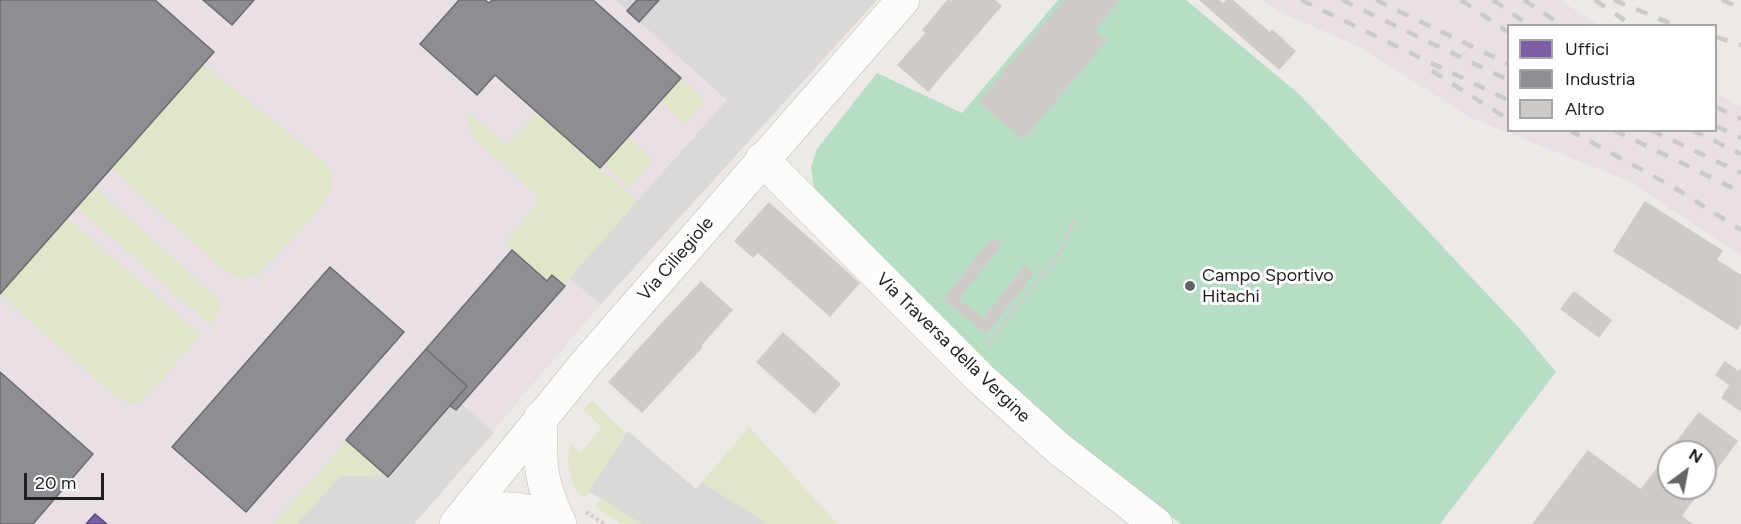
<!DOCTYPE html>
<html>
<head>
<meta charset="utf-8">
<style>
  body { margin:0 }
  #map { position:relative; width:1741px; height:524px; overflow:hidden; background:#ece9e7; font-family:Figtree,sans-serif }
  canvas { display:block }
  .legend { position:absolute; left:1507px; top:24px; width:210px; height:108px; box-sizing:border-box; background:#fff; border:2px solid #a5a5a5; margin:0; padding:8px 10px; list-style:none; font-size:18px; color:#1e1e1e }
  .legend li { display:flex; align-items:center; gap:12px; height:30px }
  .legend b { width:30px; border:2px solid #a5a5a5 }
  .north { position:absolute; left:1657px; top:440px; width:60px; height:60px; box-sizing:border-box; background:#fff; border:2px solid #a5a5a5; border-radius:50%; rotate:32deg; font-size:16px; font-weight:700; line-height:24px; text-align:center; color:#1e1e1e }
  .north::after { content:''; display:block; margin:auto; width:21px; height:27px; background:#666564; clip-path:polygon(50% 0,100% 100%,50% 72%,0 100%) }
  .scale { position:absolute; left:24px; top:473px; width:80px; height:27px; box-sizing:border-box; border:3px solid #1e1e1e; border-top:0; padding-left:8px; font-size:18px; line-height:21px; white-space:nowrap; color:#1e1e1e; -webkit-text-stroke:4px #fff; paint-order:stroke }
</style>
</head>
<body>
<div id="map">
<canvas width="1741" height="524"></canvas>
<ul class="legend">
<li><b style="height:16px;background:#7b5ea7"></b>Uffici</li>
<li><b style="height:16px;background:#8d8d92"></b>Industria</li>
<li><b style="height:16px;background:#cdcac8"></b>Altro</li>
</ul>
<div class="north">N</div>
<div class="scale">20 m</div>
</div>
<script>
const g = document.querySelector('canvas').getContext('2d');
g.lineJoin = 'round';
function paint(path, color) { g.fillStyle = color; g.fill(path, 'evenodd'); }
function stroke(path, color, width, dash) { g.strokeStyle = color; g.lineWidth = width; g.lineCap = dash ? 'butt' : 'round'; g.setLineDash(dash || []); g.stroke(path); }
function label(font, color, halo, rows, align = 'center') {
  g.font = font + ' Figtree,sans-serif'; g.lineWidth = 6; g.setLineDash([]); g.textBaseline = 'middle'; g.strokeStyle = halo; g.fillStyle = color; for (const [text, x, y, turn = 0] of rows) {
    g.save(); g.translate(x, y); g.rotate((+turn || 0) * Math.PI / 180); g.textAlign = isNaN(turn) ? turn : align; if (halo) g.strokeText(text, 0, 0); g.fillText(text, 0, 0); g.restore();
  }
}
const industrial = new Path2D(`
  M0,0H877L601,304L414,524H0Z
  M1260,0H1560L1598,25L1508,26V130H1716V94L1741,107V256L1631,182L1467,116L1364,49L1289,16Z`);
const religious = new Path2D(`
  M615,0H877L601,304L569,278L727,100Z
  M461,404L494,432L414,524H297L340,476L382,475L384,473L388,477L450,406L456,410Z
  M628,431L696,489L702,482L768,524H642L588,491Z`);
const grass = new Path2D(`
  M203,64L324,162C330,170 335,178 332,188C329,203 273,259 259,274C246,281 238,279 225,271L111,168Z
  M681,78L706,101L685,124L660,101Z
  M467,112L507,145L537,112L637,201L570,278L565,286L552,275L547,281L505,243L536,204L537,195L472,137Z
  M628,137L653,161L630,188L604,164Z
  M94,187L217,298C223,309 218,315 210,324L77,207Z
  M67,218L201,335L141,402L130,404L115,396L0,294Z
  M592,401L626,433L585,498C568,488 566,461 570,444L580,453L602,427L583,410Z
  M749,427L838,524H768L702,482Z
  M347,441L384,473L383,475L340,476L297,524H273Z
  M601,498L642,524H622L595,507Z`);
const pitch = new Path2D(`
  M1058,0H1186L1299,94L1520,329L1556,372L1440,524H1181L1122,479L1031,405L946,330L814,190L811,167L817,149L877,73L962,113Z`);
const offices = new Path2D(`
  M95,514L107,524H86Z`);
const industry = new Path2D(`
  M0,0H155L214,52L0,294Z
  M203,0H254L232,25Z
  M459,0H485L489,3L492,0H593L681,78L600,168L495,75L477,95L420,44Z
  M637,0H659L639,22L627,11Z
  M512,250L547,281L552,275L565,286L456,410L450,406L467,386L426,349Z
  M330,267L404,332L246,512L172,447Z
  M426,349L467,386L388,477L346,440Z
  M0,372L93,454L33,524H0Z`);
const building = new Path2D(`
  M948,0L951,2L953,0H994L1001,6L956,58L923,30Z
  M1065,0H1115L1118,2L1094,31L1106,41L1057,99L1013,61Z
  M1200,0H1218L1223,4L1227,0H1232L1270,33L1272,30L1295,51L1279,69Z
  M926,33L956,58L928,91L898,65Z
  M1013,61L1057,99L1023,139L979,102Z
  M1645,202L1722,251L1716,260L1741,276V322L1737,329L1614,251Z
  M769,203L859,283L830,316L758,252L753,257L735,241Z
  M992,239L1001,245L958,299L984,319L1025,266L1034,273L986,333L944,299Z
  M701,282L732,310L700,346L668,317Z
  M1574,292L1611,320L1599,337L1561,309Z
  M668,317L702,347L642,412L609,382Z
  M783,333L840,384L814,413L757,362Z
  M1725,362L1739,372L1730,385L1716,375Z
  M1741,369V411L1722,398Z
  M1699,413L1737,441L1705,484V452H1669Z
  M1588,451L1641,490L1669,453V488H1702L1681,516L1692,524H1533Z`);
const path = new Path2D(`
  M987,345L1060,253L1075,218
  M586,512L605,524`);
const minor = new Path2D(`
  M762,159L979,377L1058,448L1156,524
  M541,417C540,464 539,481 560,524
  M458,522C497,503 522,505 560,524
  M456,524L587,362L903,0`);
const rail = new Path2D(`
  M1301,0L1508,100
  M1342,0L1508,80
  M1376,0L1508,64
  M1461,0L1508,32
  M1493,0L1530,26
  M1524,0L1563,26
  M1595,0L1633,26
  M1614,0L1677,26
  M1722,0L1741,8
  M1716,37L1741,45
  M1432,71L1508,119
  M1716,107L1741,119
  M1716,126L1741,138
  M1569,130L1675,188L1741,230
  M1614,130L1741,192
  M1651,130L1741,173
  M1692,130L1741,154`);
const markers = [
  [1190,286,6,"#666564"]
];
const streetNames = [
  ["Via Ciliegiole",676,259,-49],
  ["Via Traversa della Vergine",953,348,44]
];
const poiNames = [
  ["Campo Sportivo",1202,276],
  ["Hitachi",1202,297]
];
paint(industrial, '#e9e0e6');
paint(religious, '#dad9d8');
paint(grass, '#dfe6c9');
paint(pitch, '#b7dec5');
paint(offices, '#7b5ea7');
stroke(offices, '#5f4b7e', 1.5);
paint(industry, '#8d8d92');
stroke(industry, '#6c6c6f', 1.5);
paint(building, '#cdcac8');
stroke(building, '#cfcbc9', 1.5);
stroke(minor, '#bfbebd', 34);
stroke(path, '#d5c8c9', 4, [3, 3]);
stroke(minor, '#fcfcfb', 33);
stroke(rail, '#cacac9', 4.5, [12, 12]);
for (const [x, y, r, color] of markers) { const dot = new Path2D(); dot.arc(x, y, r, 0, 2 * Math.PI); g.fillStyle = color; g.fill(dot); stroke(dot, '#fff', 2); }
label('18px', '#1e1e1e', '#fff', streetNames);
label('18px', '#1e1e1e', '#fff', poiNames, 'left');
</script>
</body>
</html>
